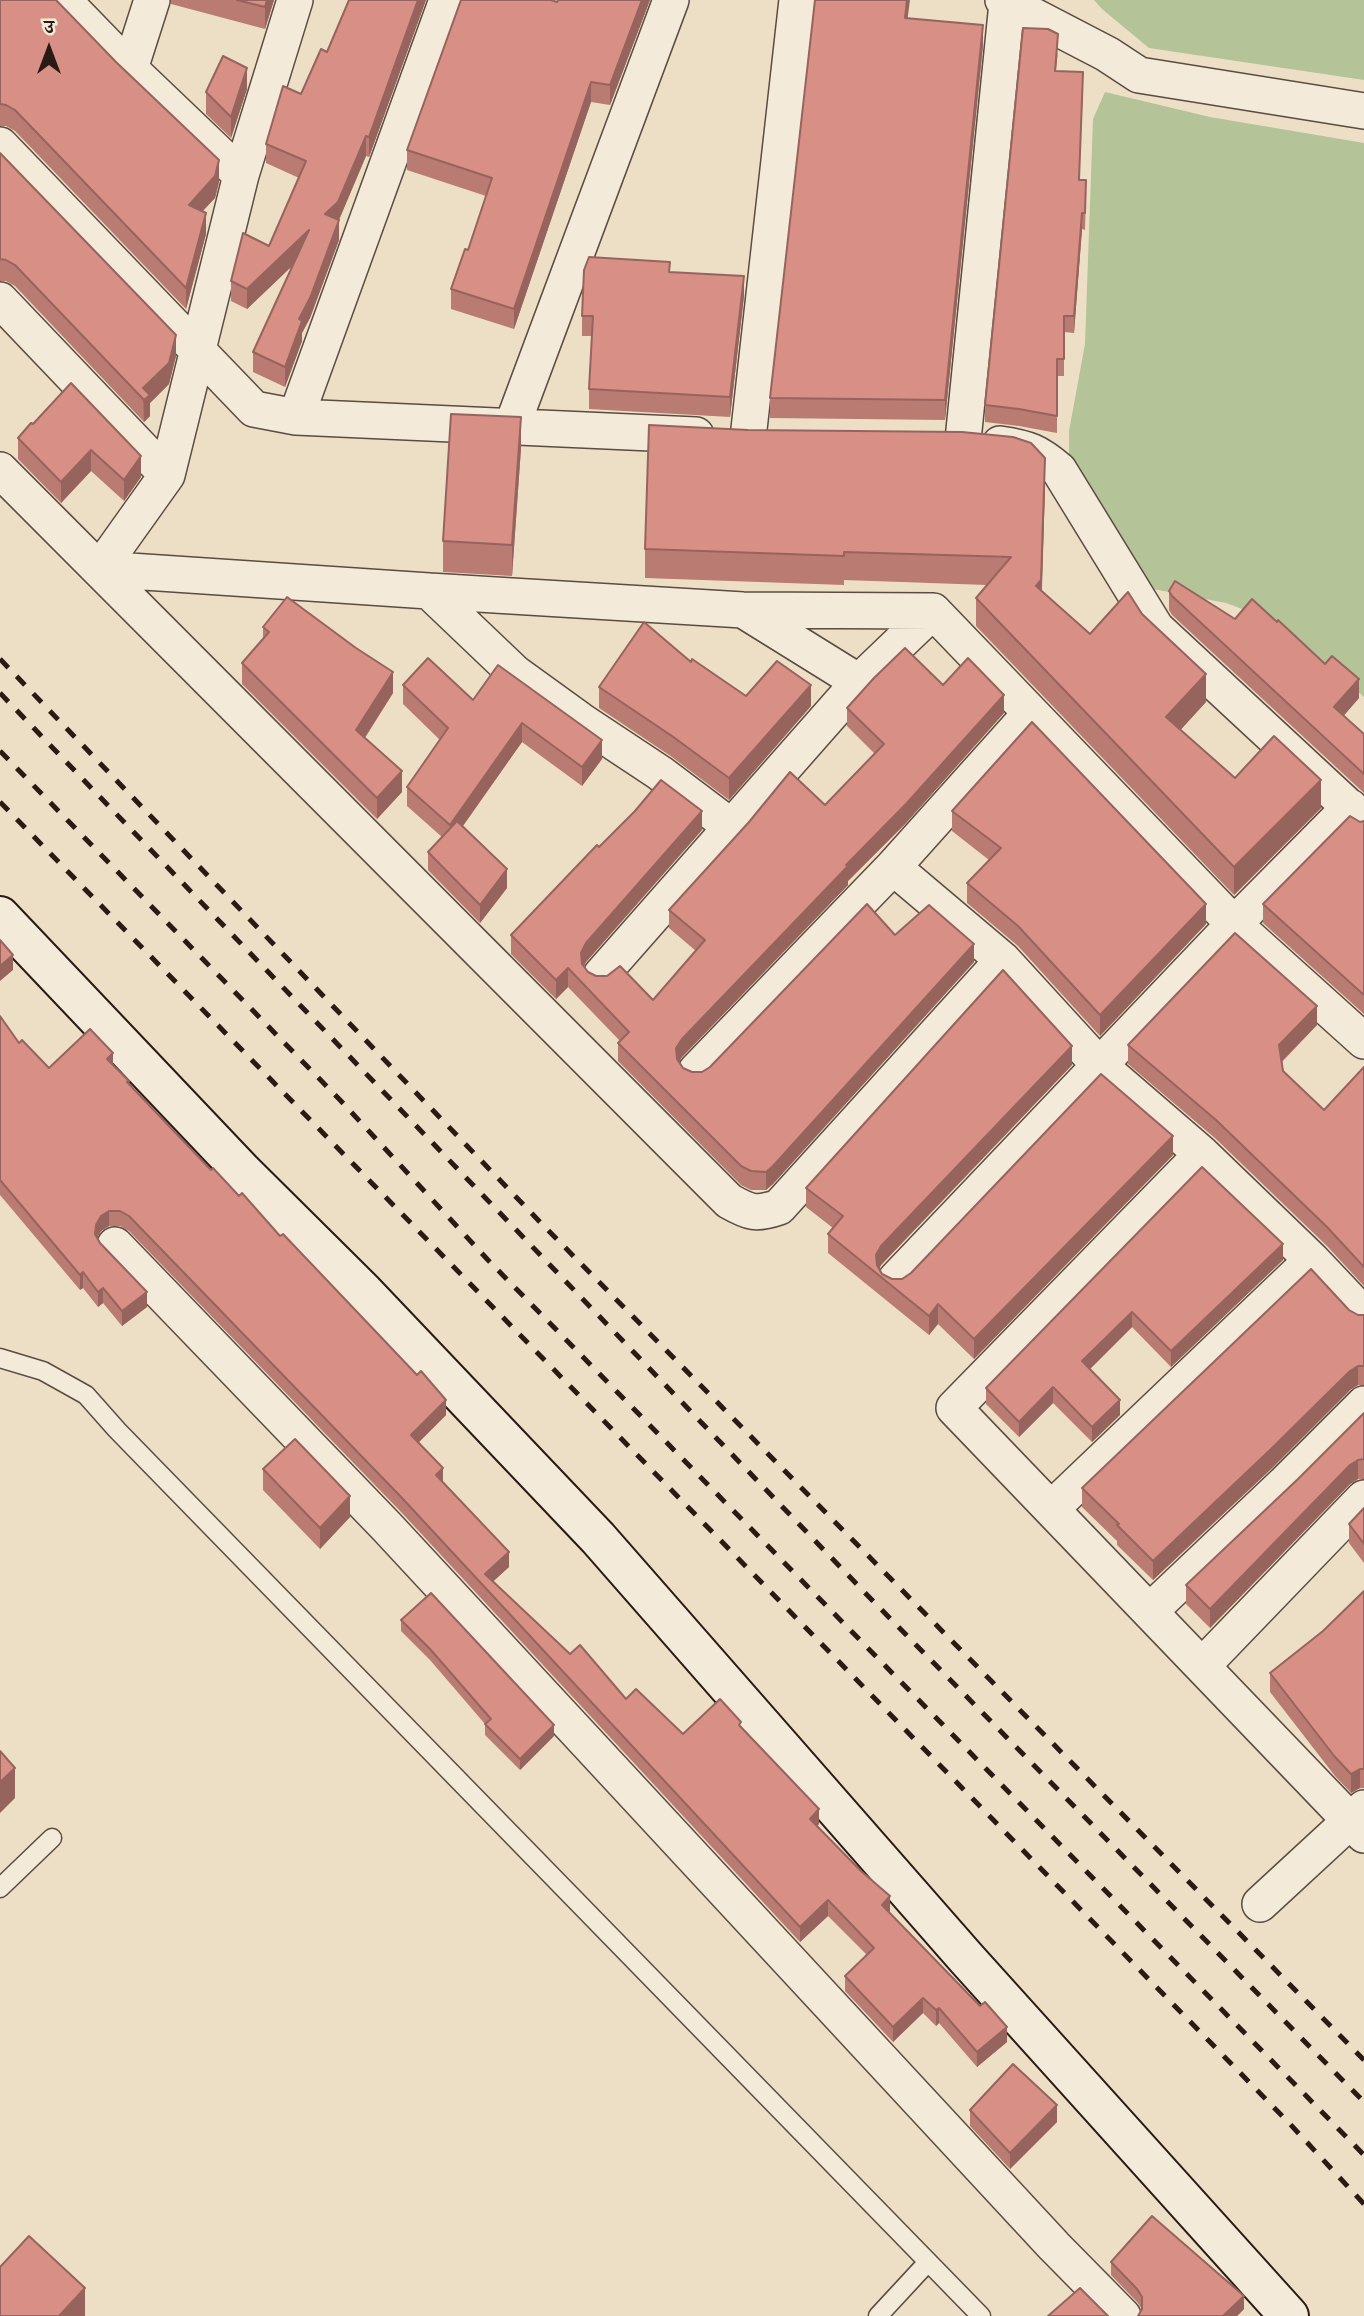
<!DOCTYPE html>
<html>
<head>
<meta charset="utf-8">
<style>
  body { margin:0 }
  #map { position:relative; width:1364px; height:2316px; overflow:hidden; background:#eddfc6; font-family:"IM FELL English","Noto Serif Devanagari",serif }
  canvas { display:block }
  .north { position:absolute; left:14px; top:14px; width:70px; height:70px; -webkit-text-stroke:5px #f3eada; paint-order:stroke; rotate:0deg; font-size:19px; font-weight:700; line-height:28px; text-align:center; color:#291b14 }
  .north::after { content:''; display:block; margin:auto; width:24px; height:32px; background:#291b14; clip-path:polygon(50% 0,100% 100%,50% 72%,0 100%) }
</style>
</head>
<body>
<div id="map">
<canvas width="1364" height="2316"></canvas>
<div class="north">उ</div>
</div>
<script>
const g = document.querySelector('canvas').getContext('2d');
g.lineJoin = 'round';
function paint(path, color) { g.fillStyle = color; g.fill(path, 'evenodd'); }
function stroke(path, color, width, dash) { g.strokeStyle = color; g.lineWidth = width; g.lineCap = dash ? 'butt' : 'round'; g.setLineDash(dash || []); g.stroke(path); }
const green = new Path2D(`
  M1094,0H1364V80L1149,48L1102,9Z
  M1105,92L1210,117L1364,143V697L1277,622L1226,603L1153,589L1069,457V431L1085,344L1093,119Z`);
const lane = new Path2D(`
  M0,1358L43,1371L86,1395L117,1430L981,2316
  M0,1888L52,1838
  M878,2316L928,2262`);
const street = new Path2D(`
  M63,0L130,69L241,175
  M1003,0L1107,54L1139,75L1364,111
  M130,69L152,0
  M0,145L254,409L296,417L696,435
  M0,300L167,475
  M296,417L447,0
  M512,426L671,0
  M748,438L797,0
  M963,440L1007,3
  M1000,444C1028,448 1038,452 1059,470L1156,628L1364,821
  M0,470L729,1201C750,1213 756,1215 779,1207L1003,960
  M100,569L167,475L241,175L295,0
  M100,569L429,591
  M743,610L859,682
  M733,828L660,773L580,720L515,673L429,591L743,610L933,611L1234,924L1364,1041
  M893,867L1003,960L1100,1066L1202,1154L1312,1260L1364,1315
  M601,975L859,682L933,611
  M696,1071L893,867L1031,713
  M1202,1154L954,1408L1364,1835
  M115,1245L387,1527L1054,2246L1123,2316
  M896,1279L1234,924L1350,807
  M1051,1509L1312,1260
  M1150,1611L1284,1484L1364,1404
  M1202,1666L1364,1498
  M1260,1904L1364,1808`);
const secondary = new Path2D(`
  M0,916L243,1172L364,1292L598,1538L967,1959L1289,2316`);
const rail = new Path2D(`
  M0,659L541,1223L1364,2060
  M0,693L872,1600L1364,2102
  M0,751L341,1101L488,1260L1364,2155
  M0,802L1290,2124L1364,2204`);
const wall = new Path2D(`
  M0,0L219,182L215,198L202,211L206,234L186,309L15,131L6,126H0Z
  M171,0H274L265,29L171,4Z
  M426,0L369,157L366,156L339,220V240L310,318L302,333V341L285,387L253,372V352L293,265L247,309L231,301V281L269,246L299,178L266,163V144L301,94L327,52Z
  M650,0L610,105L591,102L514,329L451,309V289L468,250L486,196L407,170V150L557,2Z
  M907,18L983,45L945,420L770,418V398Z
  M1058,51L1056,71L1083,89L1079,180L1086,197L1085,230L1082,229L1074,333L1064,332V376H1057V433L1019,426L985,422V405Z
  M247,89L231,138L206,114V92Z
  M0,153L176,356L169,384L150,403V416L144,422L15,286L6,281H0Z
  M670,272L744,296L730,417L589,409V389L592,336H582V316Z
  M33,424L141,456V477L124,501L91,471L61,503L18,459V438Z
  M521,448L512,576L443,572V541Z
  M1045,486L1042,591L1090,634L1142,614L1206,702L1180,730L1235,778L1321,808L1234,895L976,626V598L987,585L844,580V585L645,578V549Z
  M1169,591L1359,698L1343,716L1364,734V793L1172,615L1169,610Z
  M263,627L393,693L365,738L402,792L377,819L242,684V663L263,639Z
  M691,662L746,696L811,706L729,800L672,757L599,708V687Z
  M403,685L473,700L602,759L582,786L522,742L463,826L507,888L480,923L428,870V852L442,837L407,806V787L440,740L403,704Z
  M943,685L1004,713L906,823L848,881V885L682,1057L679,1062L683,1068L692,1072H702L895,935L974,962L773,1184L766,1190H751L741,1185L618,1061V1043L620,1041L568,987L556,999L511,954V935L599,847L702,830L586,962L584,966L588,972L653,1000L696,951L669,928V910L825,805L875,754L847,726V708Z
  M952,811L1206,924L1100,1036L1018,946L967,903V883L989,860L952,831Z
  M1364,821V1014L1263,923V904L1360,822Z
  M0,1016L19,1043L49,1068L113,1065L129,1084L211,1170L280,1236L446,1415L419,1442L443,1483L509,1567L493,1581L570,1654L626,1699L683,1734L741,1728L819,1824L817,1826L890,1911L889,1912L1007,2042L977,2067L939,2023L936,2026L923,2013L893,2042L845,1991V1976L867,1955L828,1916L800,1942L402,1513L129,1231L120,1226H109L101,1231L97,1237L100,1243L147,1307L122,1326L103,1303L98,1307L83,1288L80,1290L0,1195Z
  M1317,1025L1282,1062L1283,1071L1324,1110L1364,1067V1286L1327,1246L1216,1139L1128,1064V1045Z
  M1072,1065L881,1265L879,1269L882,1274L892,1279H902L1173,1155L974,1359L938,1324L929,1335L828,1253V1234L833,1228L806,1207V1188Z
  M1202,1167L1283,1260L1171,1367L1132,1327L1090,1369L1120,1415L1092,1442L1053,1403L1019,1437L986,1404V1388Z
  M1349,1310L1358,1315H1364V1385H1358L1350,1390L1270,1470L1153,1580L1117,1545V1541L1082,1507V1488Z
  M1364,1413V1479H1358L1350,1484L1210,1628L1186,1604V1585L1298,1479Z
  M263,1469L350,1517L320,1549L263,1490Z
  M1364,1508V1563L1349,1543V1524Z
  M1364,1591V1788H1360L1351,1793L1335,1776L1270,1692V1673L1323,1631Z
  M401,1620L554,1736L520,1770L485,1735V1724L430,1660L401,1631Z
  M970,2110L1057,2122L1010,2169L970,2126Z
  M1111,2262L1244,2309L1237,2316H1138L1142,2309L1137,2302L1111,2275Z`);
const shadedWall = new Path2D(`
  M267,0H274L265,29V7Z
  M418,0H426L369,157V137Z
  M642,0H650L610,105V85Z
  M907,0H910L905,38V18Z
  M983,25V45L945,420V400Z
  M247,68V89L231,138V117Z
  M591,82V102L514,329V309Z
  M366,136V156L338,222L325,214Z
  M219,160V182L215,198L189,226V205Z
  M206,213V234L186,309V288Z
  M1082,213V229L1074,333V316Z
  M339,220V240L310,318L302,333V341L285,387V367L299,319Z
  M309,230V250L247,309V289Z
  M744,276V296L730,417V397Z
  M176,335V356L169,384L150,403V416L144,422L143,388Z
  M521,417V448L512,576V545Z
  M91,450V471L61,503V482Z
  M141,456V477L124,501V480Z
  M1045,458V486L1041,608L1036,586Z
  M393,672V693L356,751V730Z
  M1206,674V702L1166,746V717Z
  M1359,679V698L1334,727V707Z
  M811,685V706L729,800V778Z
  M1004,695V713L906,823L848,881V885L682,1057L676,1067V1048L682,1039L846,865Z
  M522,723V742L450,844V825Z
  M602,740V759L582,786V767Z
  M402,771V792L377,819V798Z
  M1321,780V808L1234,895V867Z
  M702,811V830L586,962L581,972V953L586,943Z
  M507,869V888L480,923V905Z
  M1206,904V924L1100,1036V1015Z
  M974,944V962L773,1184L766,1190V1172Z
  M13,955V970L0,981V966Z
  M568,968V987L556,999V980Z
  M1317,1006V1025L1279,1064V1045Z
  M1072,1046V1065L881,1265L876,1275V1255L881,1246Z
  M113,1053V1068L107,1059Z
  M1173,1136V1155L974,1359V1339Z
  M109,1211V1226L101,1231L96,1240V1225L101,1216Z
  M1283,1244V1260L1171,1367V1351Z
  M83,1272V1288L80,1290V1275Z
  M103,1288V1303L98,1307V1292Z
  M147,1292V1307L122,1326V1311Z
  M938,1304V1324L929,1335V1316Z
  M1132,1312V1327L1082,1377V1361Z
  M1358,1366V1385L1350,1390L1270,1470L1153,1580V1561L1350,1371Z
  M1053,1387V1403L1019,1437V1422Z
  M446,1400V1415L411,1450V1435Z
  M1120,1400V1415L1092,1442V1427Z
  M1358,1460V1479L1350,1484L1210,1628V1609L1350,1465Z
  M443,1468V1483L436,1475Z
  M350,1496V1517L320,1549V1528Z
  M509,1552V1567L485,1589V1574Z
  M554,1725V1736L520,1770V1759Z
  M15,1768V1798L0,1813V1782Z
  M1360,1769V1788L1351,1793V1774Z
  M819,1809V1824L810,1834V1819Z
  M890,1896V1911L882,1920V1905Z
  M828,1900V1916L800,1942V1927Z
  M923,1998V2013L893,2042V2027Z
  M939,2008V2023L936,2026V2010Z
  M1007,2027V2042L977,2067V2052Z
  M1057,2105V2122L1010,2169V2153Z
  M85,2288V2316H59Z
  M1244,2296V2309L1237,2316H1223Z`);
const building = new Path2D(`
  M0,0H56L116,62L219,160L215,176L189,205L206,213L186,288L15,110L6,105L0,104Z
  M237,0H267L265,7Z
  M349,0H418L369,137L366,136L338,202L325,214L339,220L310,298L299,319L302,321L285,367L253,352L309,230L247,289L231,281L243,233L269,246L306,161L266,144L283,86L301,94L321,49L327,52Z
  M461,0H551L557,2L558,0H642L610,85L591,82L514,309L451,289L465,249L468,250L492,178L407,150Z
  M815,0H907L905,18L983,25L945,400L770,398Z
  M1023,28L1048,29L1058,34L1055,71L1083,72L1079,180H1086L1085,213H1082L1074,316H1064V359H1057V416L1019,409L985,405Z
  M223,56L247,68L231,117L206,92Z
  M0,153L176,335L169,363L143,388L150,395L144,400L15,265L6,260L0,259Z
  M589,257L670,262L669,272L744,276L730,397L589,389L593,316H582L584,270Z
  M71,383L141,456L124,480L91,450L61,482L18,438L31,423L33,424Z
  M451,414L521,417L512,545L443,541Z
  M649,425L748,430L962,432L1013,437L1031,443L1045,458L1041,580L1036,586L1090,634L1128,592L1142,614L1206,674L1166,717L1235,778L1274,736L1321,780L1234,867L976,598L1011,557L844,552V556L645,549Z
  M1175,581L1235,619L1252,599L1277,622L1278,620L1325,664L1332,656L1359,679L1334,707L1364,734V774L1172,596L1169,591Z
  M287,597L356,648L393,672L356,730L402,771L377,798L242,663L269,632L263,627Z
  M644,622L691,662L692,659L746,696L777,661L811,685L729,778L672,736L599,687Z
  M905,648L943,685L968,658L1004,695L906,804L846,865L848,866L682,1039L676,1048L677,1059L683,1068L692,1072H702L710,1067L867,904L895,935L929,905L974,944L773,1166L766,1172L751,1171L741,1166L618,1043L629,1032L568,968L556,980L511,935L597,845L599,847L635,811L661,780L702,811L586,943L581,953L582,964L588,972L596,976H607L620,966L653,1000L705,940L669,910L749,822L790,772L825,805L884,744L847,708L874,678Z
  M428,658L473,700L498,665L602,740L582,767L522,723L450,825L407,787L448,728L403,685Z
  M1032,722L1206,904L1100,1015L1018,926L967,883L1001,848L952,811Z
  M1350,816L1360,822L1364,821V995L1263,904Z
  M457,821L507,869L480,905L428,852Z
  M1235,933L1317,1006L1279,1045L1283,1071L1324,1110L1364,1067V1267L1327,1227L1216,1120L1128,1045Z
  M0,940L13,955L0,966Z
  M1003,970L1072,1046L881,1246L876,1255L877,1265L882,1274L892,1279H902L911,1273L1101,1074L1173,1136L974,1339L938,1304L929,1316L828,1234L843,1216L806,1188Z
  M0,1016L19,1043L22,1040L49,1068L90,1029L113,1053L107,1059L129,1081L127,1082L211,1170L213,1168L239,1196L242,1193L280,1236L283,1234L417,1375L421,1371L446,1400L411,1435L443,1468L436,1475L509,1552L485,1574L570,1654L580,1645L626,1699L636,1689L683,1734L720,1699L741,1722L739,1725L819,1809L810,1819L861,1871L890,1896L882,1905L980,2006L985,2002L1007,2027L977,2052L939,2008L936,2010L923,1998L893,2027L845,1976L874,1948L828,1900L800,1927L402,1498L129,1216L120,1211H109L101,1216L96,1225L95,1234L100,1243L147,1292L122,1311L103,1288L98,1292L83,1272L80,1275L0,1180Z
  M1202,1167L1283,1244L1171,1351L1132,1312L1082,1361L1120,1400L1092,1427L1053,1387L1019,1422L986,1388Z
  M1311,1269L1349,1310L1358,1315H1364V1366H1358L1350,1371L1270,1450L1153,1561L1117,1525L1119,1524L1082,1488Z
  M1364,1413V1459L1358,1460L1350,1465L1210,1609L1186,1585L1298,1479Z
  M295,1439L350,1496L320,1528L263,1469Z
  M1364,1508V1544L1349,1524Z
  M1364,1591V1769H1360L1351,1774L1335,1757L1270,1673L1323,1631Z
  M431,1593L554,1725L520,1759L485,1724L491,1719L430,1649L401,1620Z
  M0,1751L15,1768L0,1782Z
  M1013,2064L1057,2105L1010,2153L970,2110Z
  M1152,2216L1244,2296L1223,2316H1138L1142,2309V2297L1137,2289L1111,2262Z
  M29,2236L85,2288L59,2316H0V2267Z
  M1080,2288L1108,2316H1048Z`);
paint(green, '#b4c398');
stroke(lane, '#5a4c40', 21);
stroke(street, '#5a4c40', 38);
stroke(secondary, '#291b14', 42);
stroke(lane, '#f3eada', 18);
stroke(street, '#f3eada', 35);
stroke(secondary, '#f3eada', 38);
stroke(rail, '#291b14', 5, [12, 12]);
paint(wall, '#ba7b72');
paint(shadedWall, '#97645d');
paint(building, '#d88f85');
stroke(building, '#97645d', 2);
</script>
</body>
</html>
